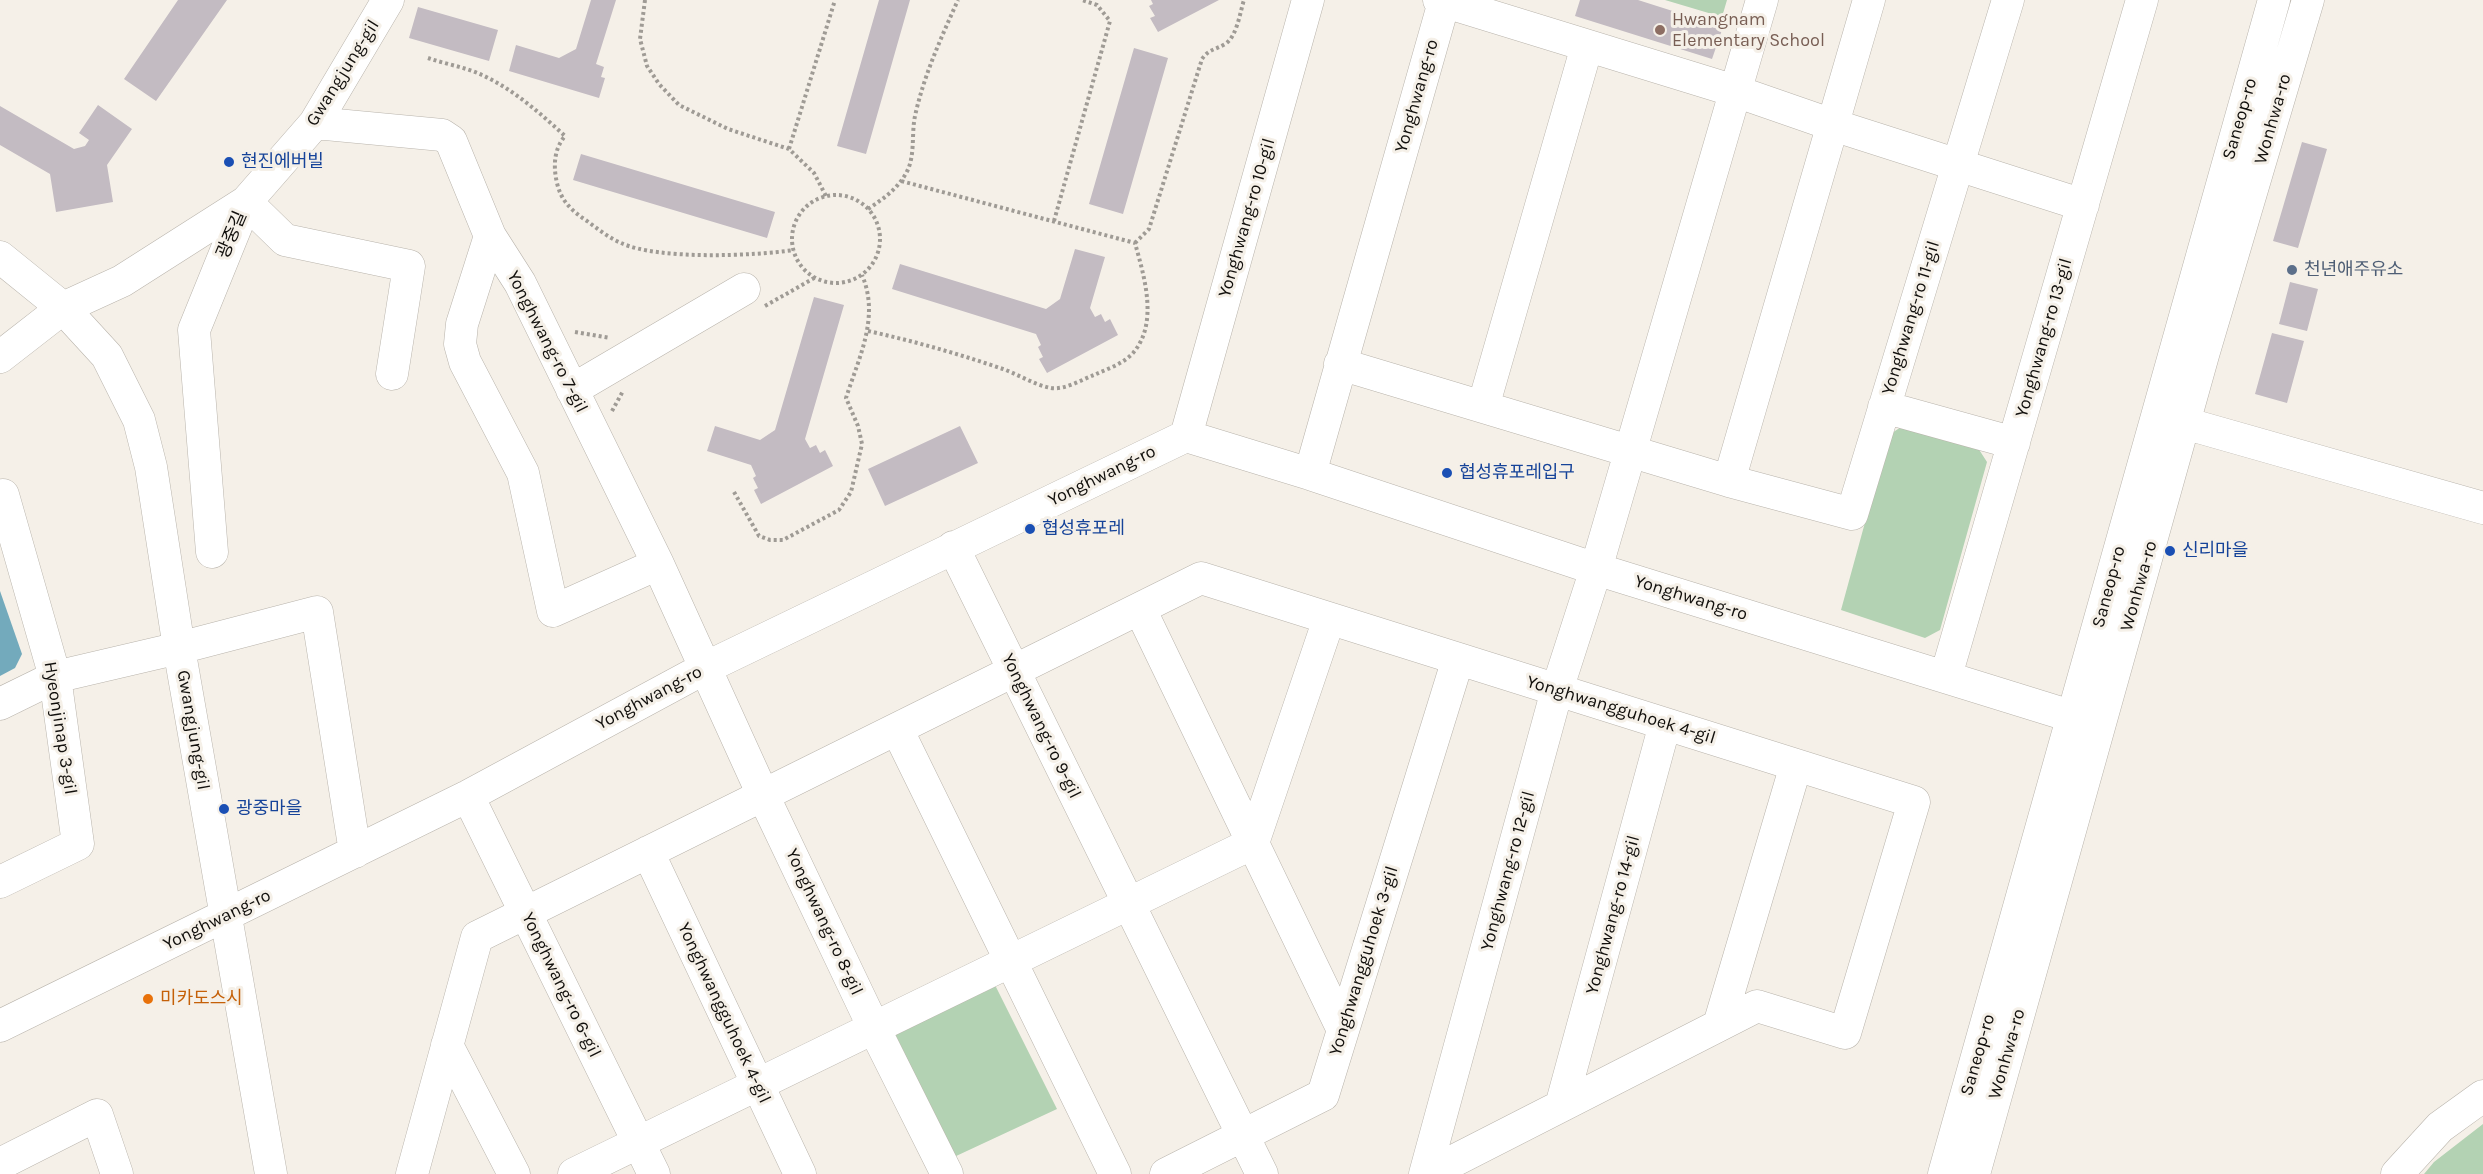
<!DOCTYPE html>
<html>
<head>
<meta charset="utf-8">
<style>
  body { margin:0 }
  canvas { display:block; background:#f5f0e8 }
</style>
</head>
<body>
<canvas width="2483" height="1174"></canvas>
<script>
const g = document.querySelector('canvas').getContext('2d');
g.lineJoin = 'round';
function paint(path, color) { g.fillStyle = color; g.fill(path, 'evenodd'); }
function stroke(path, color, width, dash) { g.strokeStyle = color; g.lineWidth = width; g.lineCap = dash ? 'butt' : 'round'; g.setLineDash(dash || []); g.stroke(path); }
function label(font, color, halo, rows, align = 'center') {
  g.font = font + ' Karla,"Noto Sans KR",sans-serif'; g.lineWidth = 6; g.setLineDash([]); g.textBaseline = 'middle'; g.strokeStyle = halo; g.fillStyle = color; for (const [text, x, y, turn = 0] of rows) {
    g.save(); g.translate(x, y); g.rotate((+turn || 0) * Math.PI / 180); g.textAlign = isNaN(turn) ? turn : align; if (halo) g.strokeText(text, 0, 0); g.fillText(text, 0, 0); g.restore();
  }
}
const green = new Path2D(`
  M1665,0H1727L1722,17Z
  M1904,425L1978,448L1987,462L1940,630L1925,638L1841,610L1889,435Z
  M983,961L1057,1109L954,1157L880,1012Z
  M2483,1124V1174H2424L2434,1162Z`);
const water = new Path2D(`
  M0,591L22,654L15,668L0,676Z`);
const building = new Path2D(`
  M178,0H227L156,101L124,79Z
  M591,0H616L596,64L604,67L601,77L605,78L599,98L509,71L516,45L559,58L576,49Z
  M879,0H910L866,154L837,146Z
  M1151,0H1219L1158,32L1150,18L1155,16L1149,6L1153,4Z
  M1580,0H1638L1723,27L1712,59L1575,16Z
  M418,7L498,30L489,61L409,38Z
  M1134,48L1168,58L1123,214L1089,204Z
  M98,105L132,129L107,165L113,202L56,212L50,174L0,145V106L74,149L85,146L89,140L79,133Z
  M2302,142L2327,149L2298,248L2273,241Z
  M581,154L775,212L767,238L573,180Z
  M1075,249L1105,257L1090,308L1095,317L1101,314L1105,322L1110,319L1118,335L1047,373L1039,359L1043,357L1038,347L1041,345L1036,334L892,289L900,264L1046,309L1060,299Z
  M2290,282L2318,289L2307,331L2279,324Z
  M814,297L844,305L805,439L810,448L816,445L820,453L825,450L833,466L761,504L754,490L758,488L753,478L756,476L751,465L707,451L715,426L760,440L775,430Z
  M2272,333L2304,341L2287,403L2255,394Z
  M960,426L978,463L885,506L868,469Z`);
const path = new Path2D(`
  M645,0L640,39L647,66L659,84L679,105L728,129L789,149L814,173L826,196
  M428,58C445,64 465,67 482,75C513,89 540,113 565,136C554,149 553,166 557,183C561,201 572,211 587,221C598,229 609,238 621,243C658,260 753,256 794,250
  M789,149L835,0
  M792 239a44 44 0 1 1 88 0a44 44 0 1 1-88 0Z
  M868,209C883,199 896,190 905,175C916,158 911,135 915,116C924,75 941,38 958,0
  M1054,221L1110,21L1097,5L1082,0
  M1135,243L1149,229L1202,59C1209,49 1215,50 1225,44C1237,37 1240,12 1244,0
  M765,306L816,277
  M868,331C913,341 956,353 1000,368C1016,373 1034,385 1051,388C1065,390 1081,380 1094,375C1107,369 1123,364 1133,353C1159,323 1144,276 1135,243L901,181
  M575,332L610,338
  M612,411L623,391
  M734,492L759,536L770,540H783L839,510L851,492L862,444L858,426L846,398C859,357 880,317 862,275`);
const minor = new Path2D(`
  M1439,0L1735,91L1833,125L2083,205
  M315,123L442,135L451,141L490,236L520,283L658,564L763,795L874,1028L947,1174
  M490,236L462,324L460,344L465,362L523,473L553,611L658,564
  M0,257L63,308L107,356L139,420L151,467L179,648L271,1174
  M0,357L63,308L122,281L246,202L315,123L388,0
  M1340,364L1729,481L1852,514L2008,0
  M572,390L744,289
  M1483,407L1587,46
  M1884,407L2014,443
  M2184,423L2483,508
  M1186,436L1308,0
  M1310,474L1444,2
  M1729,481L1869,0
  M0,497L3,495L55,677L78,844L0,882
  M953,547L1262,1174
  M212,552L194,330L246,202L285,240L409,266L392,374
  M1140,609L1343,1030
  M1946,676L2142,0
  M0,704L55,677L179,648L317,612L355,852
  M897,729L1115,1174
  M468,796L654,1174
  M648,852L800,1174
  M1719,1025L1796,765
  M0,1026L468,796L707,667L1186,436L1310,474L1596,569L2074,717
  M447,1045L514,1174
  M1561,1106L1665,724
  M0,1164L97,1115L117,1174
  M412,1174L477,937L1201,578L1914,802L1845,1033L1757,1006L1428,1174
  M574,1174L1253,843L1329,619
  M1166,1174L1323,1095L1458,659
  M1425,1174L1557,690L1596,569L1762,0
  M1944,1174L2274,0
  M1974,1174L2203,355L2308,0
  M2397,1174L2440,1127L2483,1096`);
const markers = [
  [1660,30,6,"#8d6e63"],
  [229,162,6,"#1a4fb4"],
  [2292,270,6,"#5c6f8a"],
  [1447,473,6,"#1a4fb4"],
  [1030,529,6,"#1a4fb4"],
  [2170,551,6,"#1a4fb4"],
  [224,809,6,"#1a4fb4"],
  [148,999,6,"#e8710a"]
];
const educationNames = [
  ["Hwangnam",1672,20],
  ["Elementary School",1672,41]
];
const streetNames = [
  ["Gwangjung-gil",343,73,-58],
  ["Yonghwang-ro",1417,96,-74],
  ["Saneop-ro",2240,119,-74],
  ["Wonhwa-ro",2273,119,-74],
  ["Yonghwang-ro 10-gil",1247,218,-74],
  ["광중길",232,235,-67],
  ["Yonghwang-ro 11-gil",1911,318,-73],
  ["Yonghwang-ro 13-gil",2044,338,-74],
  ["Yonghwang-ro 7-gil",547,342,63],
  ["Yonghwang-ro",1102,476,-26],
  ["Wonhwa-ro",2139,586,-74],
  ["Saneop-ro",2109,587,-75],
  ["Yonghwang-ro",1691,598,17],
  ["Yonghwang-ro",649,698,-28],
  ["Yonghwangguhoek 4-gil",1621,710,17],
  ["Yonghwang-ro 9-gil",1041,726,64],
  ["Hyeonjinap 3-gil",60,728,81],
  ["Gwangjung-gil",193,730,80],
  ["Yonghwang-ro 12-gil",1508,871,-75],
  ["Yonghwang-ro 14-gil",1613,915,-75],
  ["Yonghwang-ro",217,920,-26],
  ["Yonghwang-ro 8-gil",824,922,65],
  ["Yonghwangguhoek 3-gil",1364,961,-73],
  ["Yonghwang-ro 6-gil",561,985,64],
  ["Yonghwangguhoek 4-gil",724,1013,65],
  ["Wonhwa-ro",2007,1054,-74],
  ["Saneop-ro",1978,1055,-74]
];
const transitNames = [
  ["현진에버빌",241,162],
  ["협성휴포레입구",1459,473],
  ["협성휴포레",1042,529],
  ["신리마을",2182,551],
  ["광중마을",236,809]
];
const serviceNames = [
  ["천년애주유소",2304,270]
];
const foodNames = [
  ["미카도스시",160,999]
];
paint(green, '#b3d2b3');
paint(water, '#73aabc');
paint(building, '#c3bbc2');
stroke(minor, '#b9b4ac', 33);
stroke(path, '#9f9b95', 4, [3, 3]);
stroke(minor, '#fff', 32);
for (const [x, y, r, color] of markers) { const dot = new Path2D(); dot.arc(x, y, r, 0, 2 * Math.PI); g.fillStyle = color; g.fill(dot); stroke(dot, '#f5f0e8', 2); }
label('18px', '#785e54', '#f5f0e8', educationNames, 'left');
label('18px', '#110f0c', '#f5f0e8', streetNames);
label('18px', '#164399', '#f5f0e8', transitNames, 'left');
label('18px', '#4e5e75', '#f5f0e8', serviceNames, 'left');
label('18px', '#c56008', '#f5f0e8', foodNames, 'left');
</script>
</body>
</html>
